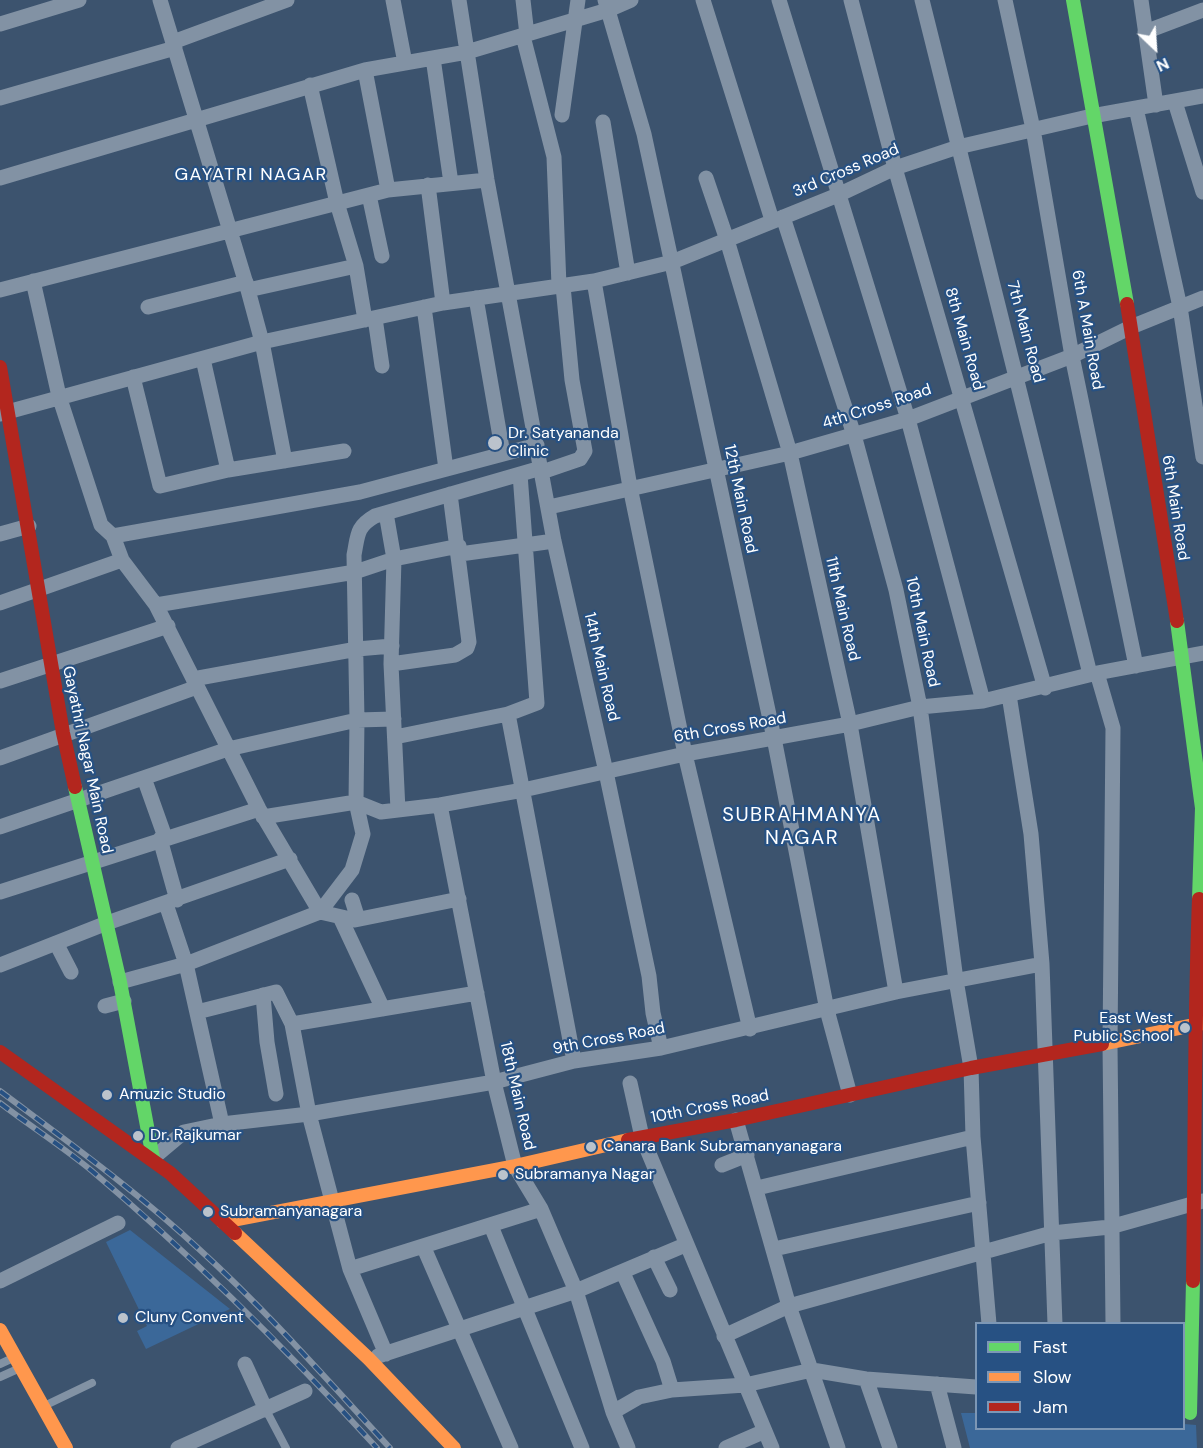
<!DOCTYPE html>
<html>
<head>
<meta charset="utf-8">
<style>
  body { margin:0 }
  #map { position:relative; width:1203px; height:1448px; overflow:hidden; background:#3c536e; font-family:"DM Sans",sans-serif }
  canvas { display:block }
  .legend { position:absolute; left:975px; top:1322px; width:210px; height:108px; box-sizing:border-box; background:#275183; border:2px solid #7d97b5; margin:0; padding:8px 10px; list-style:none; font-size:18px; color:#fff }
  .legend li { display:flex; align-items:center; gap:12px; height:30px }
  .legend b { width:30px; border:2px solid #7d97b5 }
  .north { position:absolute; left:1125px; top:18px; width:60px; height:60px; -webkit-text-stroke:4px #275183; paint-order:stroke; rotate:155deg; font-size:16px; font-weight:700; line-height:24px; text-align:center; color:#fff }
  .north::after { content:''; display:block; margin:auto; width:21px; height:27px; background:#fff; clip-path:polygon(50% 0,100% 100%,50% 72%,0 100%) }
</style>
</head>
<body>
<div id="map">
<canvas width="1203" height="1448"></canvas>
<ul class="legend">
<li><b style="height:8px;background:#63d668"></b>Fast</li>
<li><b style="height:8px;background:#ff974d"></b>Slow</li>
<li><b style="height:8px;background:#b3261e"></b>Jam</li>
</ul>
<div class="north">N</div>
</div>
<script>
const g = document.querySelector('canvas').getContext('2d');
g.lineJoin = 'round';
function paint(path, color) { g.fillStyle = color; g.fill(path, 'evenodd'); }
function stroke(path, color, width, dash) { g.strokeStyle = color; g.lineWidth = width; g.lineCap = dash ? 'butt' : 'round'; g.setLineDash(dash || []); g.stroke(path); }
function label(font, color, halo, rows, align = 'center') {
  g.font = font + ' "DM Sans",sans-serif'; g.lineWidth = 4.5; g.setLineDash([]); g.textBaseline = 'middle'; g.strokeStyle = halo; g.fillStyle = color; for (const [text, x, y, turn = 0] of rows) {
    g.save(); g.translate(x, y); g.rotate((+turn || 0) * Math.PI / 180); g.textAlign = isNaN(turn) ? turn : align; if (halo) g.strokeText(text, 0, 0); g.fillText(text, 0, 0); g.restore();
  }
}
const green = new Path2D(`
  M130,1230L230,1309L146,1349L137,1331L147,1326L106,1242Z
  M961,1413H976V1428H1184V1424L1196,1425L1197,1448H970Z`);
const lane = new Path2D(`
  M0,1364L13,1358
  M0,1377L20,1368
  M44,1406L92,1383
  M266,1410L286,1448`);
const street = new Path2D(`
  M160,0L248,290L262,342L285,461
  M393,0L405,63
  M459,0L487,180L554,541L606,772L649,976L653,1013L661,1048
  M523,0L527,35
  M605,0L644,134L774,738L827,1010L850,1095
  M703,0L772,220
  M779,0L908,419L983,701
  M851,0L895,168L1045,688
  M922,0L1090,674
  M1005,0L1033,129L1072,356L1136,666
  M1141,0L1156,105
  M0,24L79,0
  M1145,32L1203,10
  M523,36L554,157L559,286
  M173,42L287,0
  M433,58L451,183
  M365,70L388,190
  M0,98L175,48
  M1175,102L1203,192
  M1136,108L1180,307L1203,457
  M562,115L578,0
  M603,122L628,273
  M0,178L365,70L467,52L608,10L631,0
  M706,178L727,240L790,453L850,724L896,992
  M428,185L443,303
  M369,195L382,256
  M783,217L854,435L896,590L920,707L956,980L971,1068L973,1137L989,1324
  M356,266L365,320
  M33,281L59,396L101,525L113,536L122,560L156,605L259,809L320,912L355,920L459,899
  M594,281L630,487L685,754L750,1029
  M0,290L388,190L487,180
  M248,290L356,266L337,203L310,85
  M476,298L503,454
  M148,307L246,282
  M424,307L446,469
  M375,318L382,366
  M203,359L228,470L344,451
  M133,377L160,486L228,470
  M0,414L262,342L443,303L594,281L672,262L838,195L895,168L958,147L1092,116L1203,96
  M542,472L580,459L585,451L572,380L563,286
  M520,474L537,703L508,714L574,1061
  M549,507L790,453L908,419L1072,356L1131,327L1203,298
  M386,513L394,559L391,664L398,810
  M0,534L29,526
  M113,536L360,492L537,445
  M460,554L554,541
  M0,603L122,560
  M156,605L355,572L394,559L459,546
  M391,664L455,655L467,648L469,642L450,494
  M1097,673L1113,728L1110,1044L1113,1324
  M193,679L357,649L392,646
  M0,681L168,626
  M1009,695L1031,834L1042,964L1055,1324
  M395,737L508,714
  M0,758L197,687
  M144,778L165,837
  M440,805L494,1082L515,1166L541,1209L576,1291L613,1412L628,1448
  M263,817L356,802L381,812L440,805L523,790L685,754L850,724L920,707L983,701L1097,673L1203,653
  M0,827L228,749L357,720L394,719
  M160,839L177,900
  M0,892L259,809
  M352,900L358,919
  M166,904L186,964L222,1124
  M340,917L383,1009
  M56,943L71,972
  M0,965L107,923L290,859
  M120,982L186,964L320,912L352,870L363,834L356,802L357,720L354,555C358,535 356,527 375,516L541,468
  M263,995L267,1042L276,1094
  M105,1006L124,1001
  M197,1012L276,992L292,1024L309,1114L350,1269L386,1354
  M292,1024L477,993
  M630,1083L642,1137L772,1448
  M736,1120L789,1306L838,1448
  M153,1158L184,1132L222,1124L309,1114L494,1082L574,1061L661,1048L896,992L1042,964
  M722,1165L747,1155
  M757,1188L973,1137
  M491,1226L582,1448
  M424,1248L511,1448
  M774,1249L979,1203
  M654,1257L670,1290
  M350,1269L541,1209
  M623,1273L663,1361L672,1390
  M0,1281L118,1223
  M724,1336L789,1306L1052,1233L1110,1227L1203,1201
  M378,1356L576,1291L685,1245
  M245,1364L266,1410
  M866,1379L890,1448
  M937,1384L954,1448
  M613,1412L639,1397L672,1390L745,1385L812,1370L866,1379L976,1387
  M178,1448L305,1391
  M726,1448L765,1431`);
const fast = new Path2D(`
  M1073,0L1127,304
  M1177,621L1202,808L1199,899
  M75,787L120,982L153,1158
  M1190,1413L1193,1281`);
const slow = new Path2D(`
  M1102,1044L1203,1023
  M223,1222L515,1166L628,1140
  M235,1233L369,1359L454,1448
  M0,1330L66,1448`);
const jam = new Path2D(`
  M1127,304L1177,621
  M0,367L63,733L75,787
  M0,1052L170,1173L235,1233
  M628,1140L736,1120L971,1068L1102,1044
  M1193,1281C1195,1154 1194,1027 1199,899`);
const rail = new Path2D(`
  M0,1091C68,1142 138,1192 200,1250C268,1312 328,1381 390,1448
  M0,1103C30,1126 63,1147 92,1171C194,1257 287,1350 377,1448`);
const markers = [
  [495,443,8,"#bbc3cc"],
  [1185,1028,6,"#bbc3cc"],
  [107,1095,6,"#bbc3cc"],
  [138,1136,6,"#bbc3cc"],
  [591,1147,6,"#bbc3cc"],
  [503,1175,6,"#bbc3cc"],
  [208,1212,6,"#bbc3cc"],
  [123,1318,6,"#bbc3cc"]
];
const streetNames = [
  ["3rd Cross Road",846,171,-23],
  ["6th A Main Road",1087,330,80],
  ["7th Main Road",1025,332,75],
  ["8th Main Road",964,339,74],
  ["4th Cross Road",877,407,-18],
  ["12th Main Road",740,499,78],
  ["6th Main Road",1175,508,81],
  ["11th Main Road",842,609,77],
  ["10th Main Road",922,632,78],
  ["14th Main Road",601,667,77],
  ["6th Cross Road",730,728,-10],
  ["Gayathri Nagar Main Road",87,760,78],
  ["9th Cross Road",609,1039,-11],
  ["18th Main Road",517,1096,77],
  ["10th Cross Road",710,1107,-11]
];
const poiNames = [
  ["Dr. Satyananda",508,434],
  ["Clinic",508,452],
  ["East West",1173,1019,"right"],
  ["Public School",1173,1037,"right"],
  ["Amuzic Studio",119,1095],
  ["Dr. Rajkumar",150,1136],
  ["Canara Bank Subramanyanagara",603,1147],
  ["Subramanya Nagar",515,1175],
  ["Subramanyanagara",220,1212],
  ["Cluny Convent",135,1318]
];
const neighbourhoodNames = [
  ["GAYATRI NAGAR",251,175]
];
const quarterNames = [
  ["SUBRAHMANYA",802,816],
  ["NAGAR",802,839]
];
paint(green, '#3b6899');
stroke(lane, '#8292a4', 8);
stroke(street, '#8292a4', 15);
stroke(fast, '#63d668', 14);
stroke(slow, '#ff974d', 14);
stroke(jam, '#b3261e', 14);
stroke(rail, '#8392a4', 6);
stroke(rail, '#275183', 4, [11]);
for (const [x, y, r, color] of markers) { const dot = new Path2D(); dot.arc(x, y, r, 0, 2 * Math.PI); g.fillStyle = color; g.fill(dot); stroke(dot, '#275183', 2); }
label('16px', '#fff', '#275183', streetNames);
label('16px', '#fff', '#275183', poiNames, 'left');
g.letterSpacing = '1.5px';
label('18px', '#fff', '#275183', neighbourhoodNames);
g.letterSpacing = '0px';
g.letterSpacing = '1.5px';
label('20px', '#fff', '#275183', quarterNames);
g.letterSpacing = '0px';
</script>
</body>
</html>
